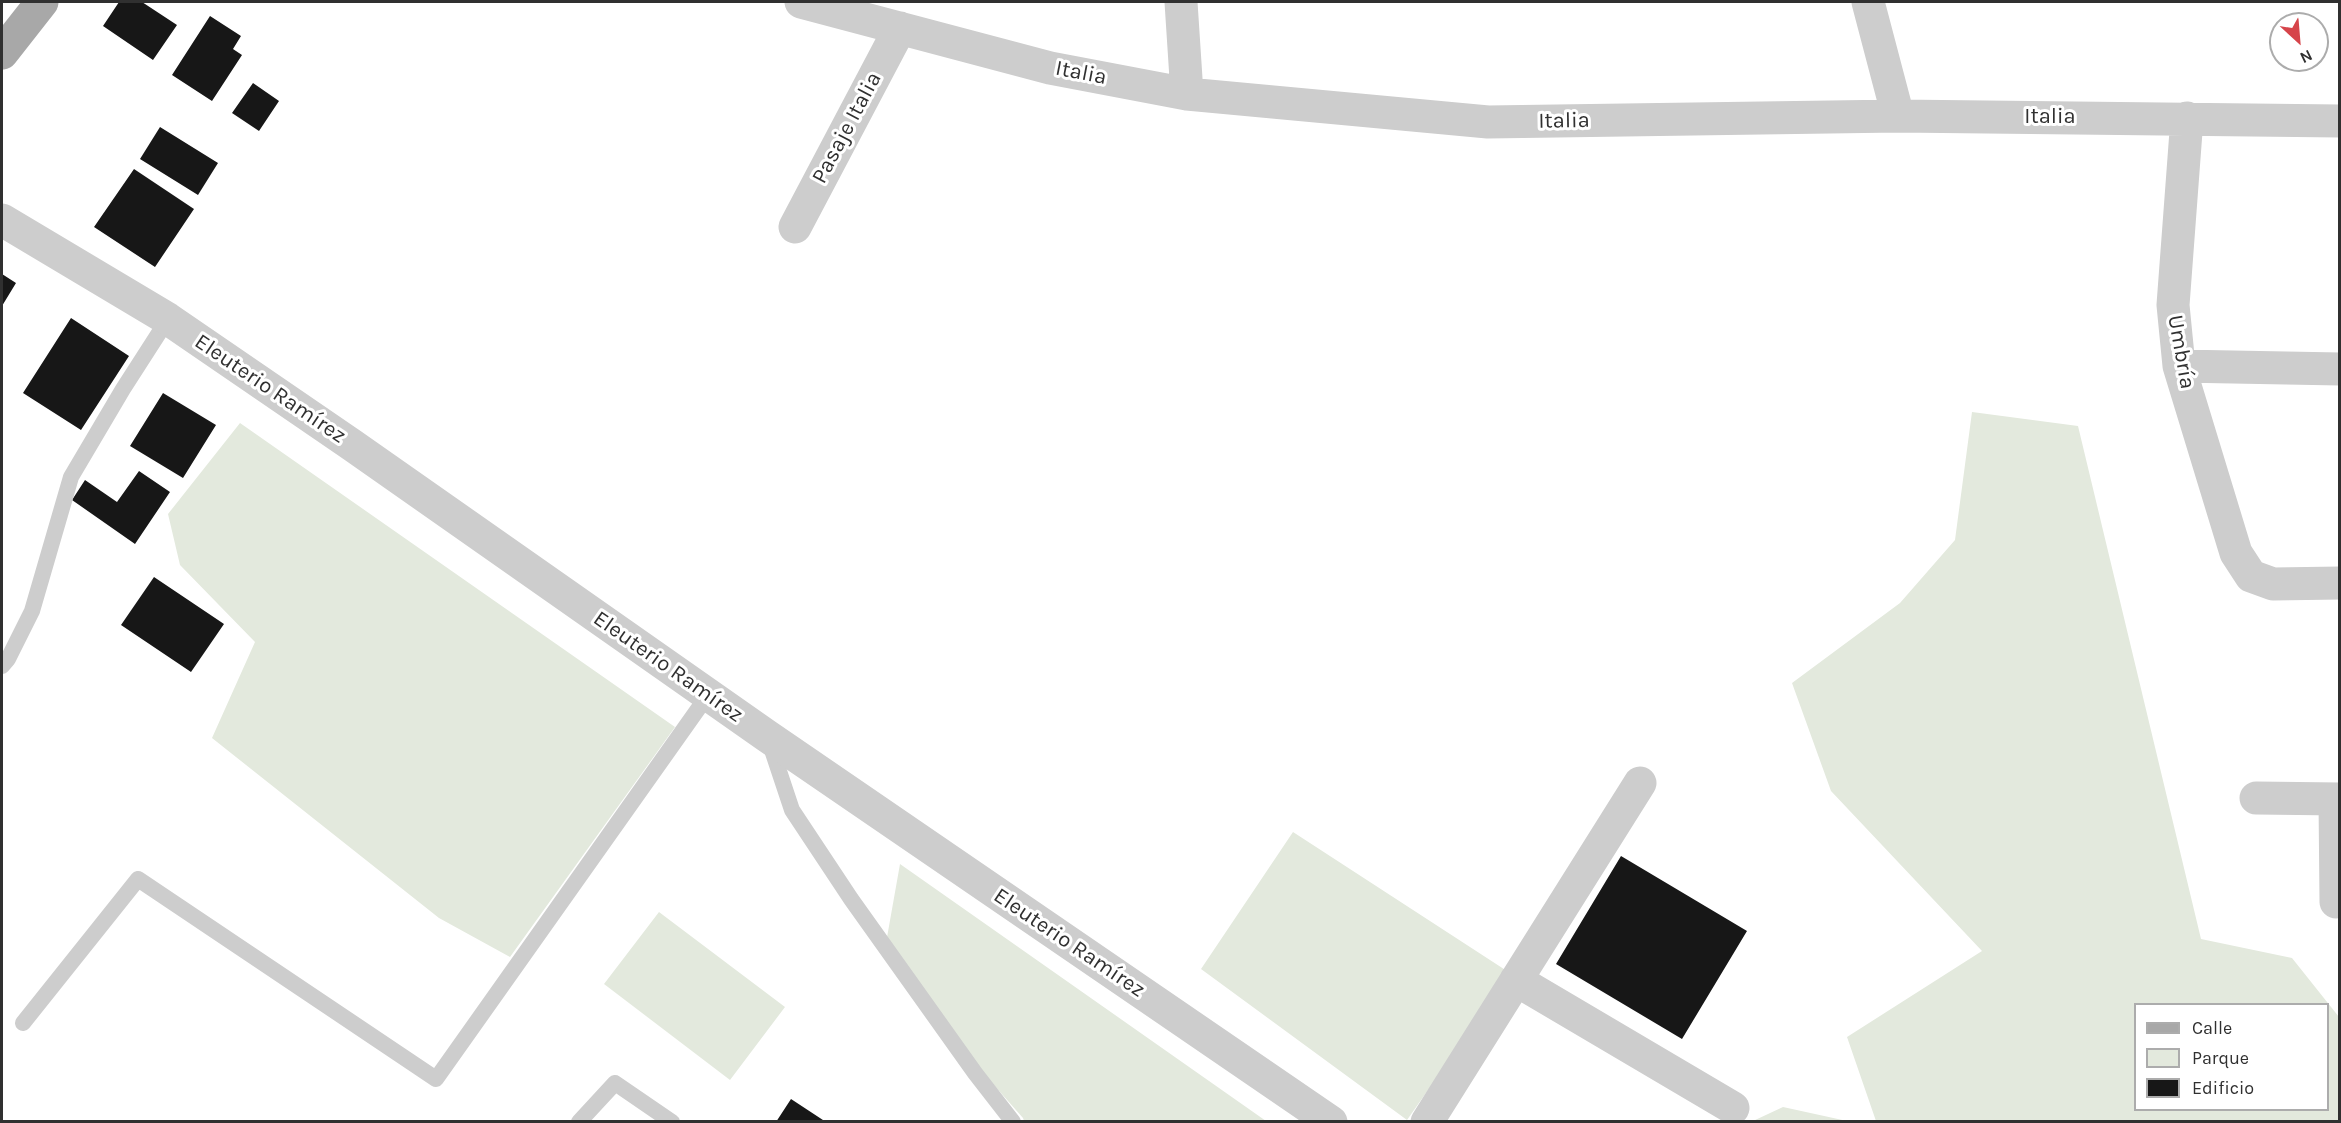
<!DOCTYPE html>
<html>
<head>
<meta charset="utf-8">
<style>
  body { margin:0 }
  #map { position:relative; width:2341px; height:1123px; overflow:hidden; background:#fff; font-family:Karla,sans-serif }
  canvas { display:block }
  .frame { position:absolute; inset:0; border:3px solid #303030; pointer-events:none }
  .legend { position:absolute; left:2134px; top:1003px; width:195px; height:108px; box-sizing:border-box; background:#fff; border:2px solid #acacac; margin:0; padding:8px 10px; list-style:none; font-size:18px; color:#303030 }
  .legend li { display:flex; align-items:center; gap:12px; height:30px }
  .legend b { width:30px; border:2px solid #acacac }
  .north { position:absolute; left:2269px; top:12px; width:60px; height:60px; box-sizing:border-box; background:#fff; border:2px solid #acacac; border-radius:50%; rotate:154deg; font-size:16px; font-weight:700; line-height:24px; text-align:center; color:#303030 }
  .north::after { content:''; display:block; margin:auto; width:21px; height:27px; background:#d6444a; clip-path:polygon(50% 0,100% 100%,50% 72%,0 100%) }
</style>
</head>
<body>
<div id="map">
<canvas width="2341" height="1123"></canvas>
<div class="frame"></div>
<ul class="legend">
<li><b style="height:8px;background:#a8a8a8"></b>Calle</li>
<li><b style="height:16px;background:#e3e9dd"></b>Parque</li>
<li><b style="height:16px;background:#171717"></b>Edificio</li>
</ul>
<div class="north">N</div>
</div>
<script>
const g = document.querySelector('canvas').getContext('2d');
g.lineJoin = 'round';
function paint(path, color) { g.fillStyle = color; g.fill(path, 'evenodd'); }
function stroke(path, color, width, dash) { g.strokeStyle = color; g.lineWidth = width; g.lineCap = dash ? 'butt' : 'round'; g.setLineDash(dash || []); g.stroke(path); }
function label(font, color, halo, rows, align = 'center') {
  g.font = font + ' Karla,sans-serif'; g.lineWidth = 6; g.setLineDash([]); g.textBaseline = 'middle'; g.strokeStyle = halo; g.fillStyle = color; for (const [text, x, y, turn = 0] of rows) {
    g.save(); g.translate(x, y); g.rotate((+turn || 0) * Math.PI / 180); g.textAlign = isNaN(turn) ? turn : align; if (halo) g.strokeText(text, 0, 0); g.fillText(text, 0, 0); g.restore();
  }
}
const green = new Path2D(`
  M1972,412L2078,426L2201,939L2292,958L2339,1017V1121H1876L1847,1037L1982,951L1831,791L1792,683L1900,603L1955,540ZM2328,1004V1110H2136V1004Z
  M240,423L675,727L510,957L439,918L212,738L255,642L180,565L168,514Z
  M1293,832L1510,973L1407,1120L1201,969Z
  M900,864L1266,1121H1024L1023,1118L963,1050L886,943Z
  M659,912L785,1007L730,1080L604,984Z
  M1783,1107L1847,1121H1753Z`);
const building = new Path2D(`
  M119,2H142L177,25L153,60L103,26Z
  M210,16L241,36L233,49L242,55L212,101L172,75Z
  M253,83L279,101L259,131L232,113Z
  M160,127L218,163L198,195L140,159Z
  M134,169L194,209L155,267L94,227Z
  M2,274L16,283L2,306Z
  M71,318L129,356L81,430L23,393Z
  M163,393L216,425L183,478L130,446Z
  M139,471L170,492L135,544L72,500L85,480L117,502Z
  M154,577L224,624L191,672L121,625Z
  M1621,856L1747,931L1682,1039L1556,964Z
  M791,1099L826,1122H776Z`);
const service = new Path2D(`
  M2,666L8,659L32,611L71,477L123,389L168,319
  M769,741L792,810L851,899L975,1073L1013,1122
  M23,1023L138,879L436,1079L708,695
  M579,1122L615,1083L672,1122`);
const minor = new Path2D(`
  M801,2L1050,68L1187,94L1488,122L1898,116L2340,121
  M1181,2L1187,94
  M1868,2L1898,116
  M2187,118L2173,305L2179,366L2236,553L2251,576L2273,584L2340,583
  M795,227L900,28
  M2179,366L2340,369
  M2256,798L2340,799
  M2335,799L2336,902
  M1516,980L1733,1108
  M1427,1122L1640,783`);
const tertiary = new Path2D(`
  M2,220L168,319L352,445L767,736L1331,1122`);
const primary = new Path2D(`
  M2,53L42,2`);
const streetNames = [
  ["Italia",1081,73,11],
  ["Italia",2050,117],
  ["Italia",1564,121,-1],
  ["Pasaje Italia",847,128,-62],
  ["Umbría",2181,352,80],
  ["Eleuterio Ramírez",270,389,34],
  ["Eleuterio Ramírez",668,667,35],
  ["Eleuterio Ramírez",1069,943,34]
];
paint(green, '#e3e9dd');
paint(building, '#171717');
stroke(service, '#cdcdcd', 16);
stroke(minor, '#cdcdcd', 33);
stroke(tertiary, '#cdcdcd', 33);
stroke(primary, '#a8a8a8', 33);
label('22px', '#303030', '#fff', streetNames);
</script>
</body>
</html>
